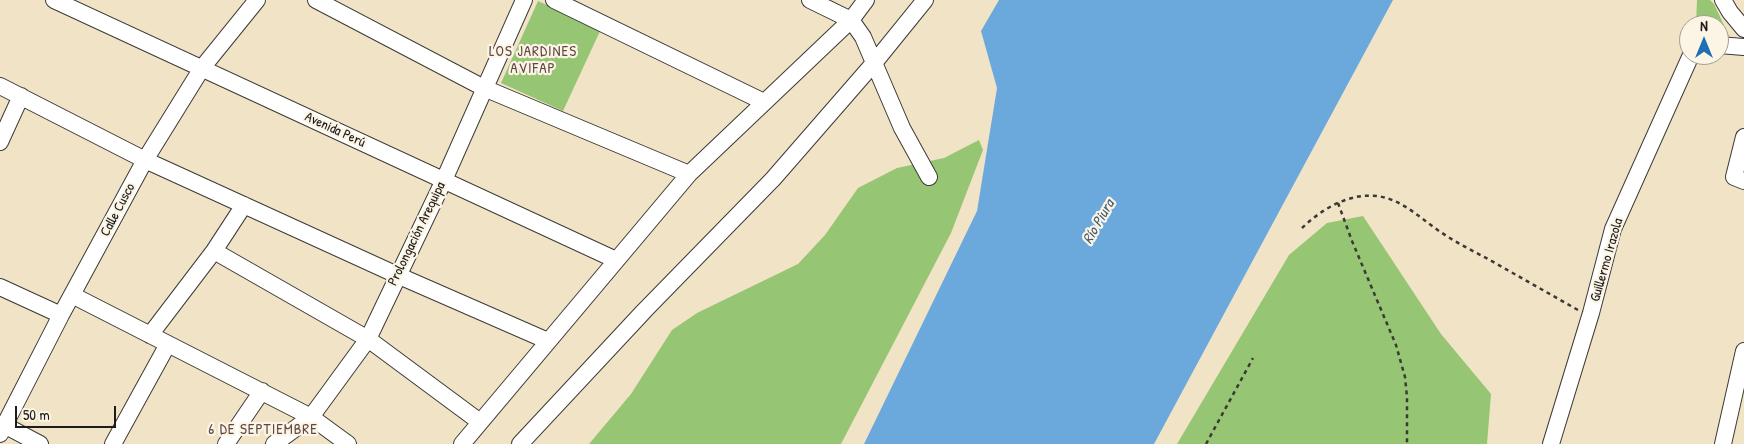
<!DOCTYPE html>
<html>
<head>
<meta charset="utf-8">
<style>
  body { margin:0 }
  #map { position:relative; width:1744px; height:444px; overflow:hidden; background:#f1e3c6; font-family:"Patrick Hand",sans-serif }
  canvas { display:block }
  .north { position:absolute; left:1679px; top:15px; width:50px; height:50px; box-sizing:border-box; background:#fcf5e5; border:1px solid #a29e95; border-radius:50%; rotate:0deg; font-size:14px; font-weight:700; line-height:20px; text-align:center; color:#1c1c1c }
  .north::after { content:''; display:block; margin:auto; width:18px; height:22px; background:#1f6fb2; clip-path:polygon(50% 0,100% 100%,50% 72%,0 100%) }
  .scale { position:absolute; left:15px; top:406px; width:101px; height:22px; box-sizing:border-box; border:2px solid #1c1c1c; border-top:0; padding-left:6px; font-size:15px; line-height:18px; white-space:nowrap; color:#1c1c1c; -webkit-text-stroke:4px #fcf5e5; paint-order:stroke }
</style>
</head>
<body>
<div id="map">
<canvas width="1744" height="444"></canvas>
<div class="north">N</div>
<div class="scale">50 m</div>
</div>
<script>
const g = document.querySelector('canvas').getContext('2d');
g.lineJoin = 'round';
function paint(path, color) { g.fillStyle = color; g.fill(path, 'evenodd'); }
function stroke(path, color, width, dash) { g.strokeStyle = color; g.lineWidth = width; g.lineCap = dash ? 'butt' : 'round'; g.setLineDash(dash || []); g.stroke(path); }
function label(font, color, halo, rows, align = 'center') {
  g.font = font + ' "Patrick Hand",sans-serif'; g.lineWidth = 4.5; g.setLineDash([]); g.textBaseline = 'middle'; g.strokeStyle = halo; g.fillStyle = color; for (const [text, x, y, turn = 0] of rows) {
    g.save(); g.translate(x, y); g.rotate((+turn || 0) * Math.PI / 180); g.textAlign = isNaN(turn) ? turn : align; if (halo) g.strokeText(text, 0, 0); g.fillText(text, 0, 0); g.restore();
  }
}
const green = new Path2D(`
  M1697,0H1710L1714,4L1729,36H1719V25H1696Z
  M538,1L601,29L563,111L501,83Z
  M979,140L983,150L951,233L841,444H589L631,394L672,330L697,313L798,264L825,235L858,188L897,168L944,158Z
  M1363,216L1441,334L1491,394L1487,444H1177L1289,255L1327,223Z`);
const water = new Path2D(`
  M999,0H1393L1154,444H864L977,211L997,88L981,31Z`);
const path = new Path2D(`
  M1338,203L1352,241L1396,345L1405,377L1407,397V444
  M1302,228C1322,209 1348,193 1377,196C1402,199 1421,219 1442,233C1457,243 1473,251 1488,259C1518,276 1548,293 1578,310
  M1206,444L1253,358`);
const minor = new Path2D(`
  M54,0L616,260
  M316,0L484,88L689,174
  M554,0L764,102
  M810,0L851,20L863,37L902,128L929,177
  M1723,0L1730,12L1744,29
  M1719,45L1744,47
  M0,86L145,160L397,275L548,341
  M1744,137L1734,177L1744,181
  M0,142L21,96
  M214,251L368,339L480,422
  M0,287L61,315
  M72,295L311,417L348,444
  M150,335L214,251L244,205
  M4,425L40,444
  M0,434L61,315L145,160L202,68L257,0
  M113,444L168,344
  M226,444L262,391
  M274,444L311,417L368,339L444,180L524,0
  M462,444L689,174L851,20L866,0
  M520,444L645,310L773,179L874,63L925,0
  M1551,444L1591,313L1613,229L1691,55
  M1723,444L1744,351`);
const streetNames = [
  ["Avenida Perú",335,130,25],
  ["Calle Cusco",118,210,-62],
  ["Prolongación Arequipa",417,234,-64],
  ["Guillermo Irazola",1607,260,-74]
];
const neighbourhoodNames = [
  ["LOS JARDINES",533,52],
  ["AVIFAP",533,69],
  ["6 DE SEPTIEMBRE",263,430]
];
const waterNames = [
  ["Río Piura",1099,222,-60]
];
paint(green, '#96c573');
paint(water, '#6ba9dd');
stroke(minor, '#3c3a36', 18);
stroke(path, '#3c3a36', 2.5, [4, 4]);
stroke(minor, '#fff', 16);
label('14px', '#1c1c1c', '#fcf5e5', streetNames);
g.letterSpacing = '1px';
label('15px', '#604645', '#fcf5e5', neighbourhoodNames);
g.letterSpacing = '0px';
label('italic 15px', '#405b73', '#fcf5e5', waterNames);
</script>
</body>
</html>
